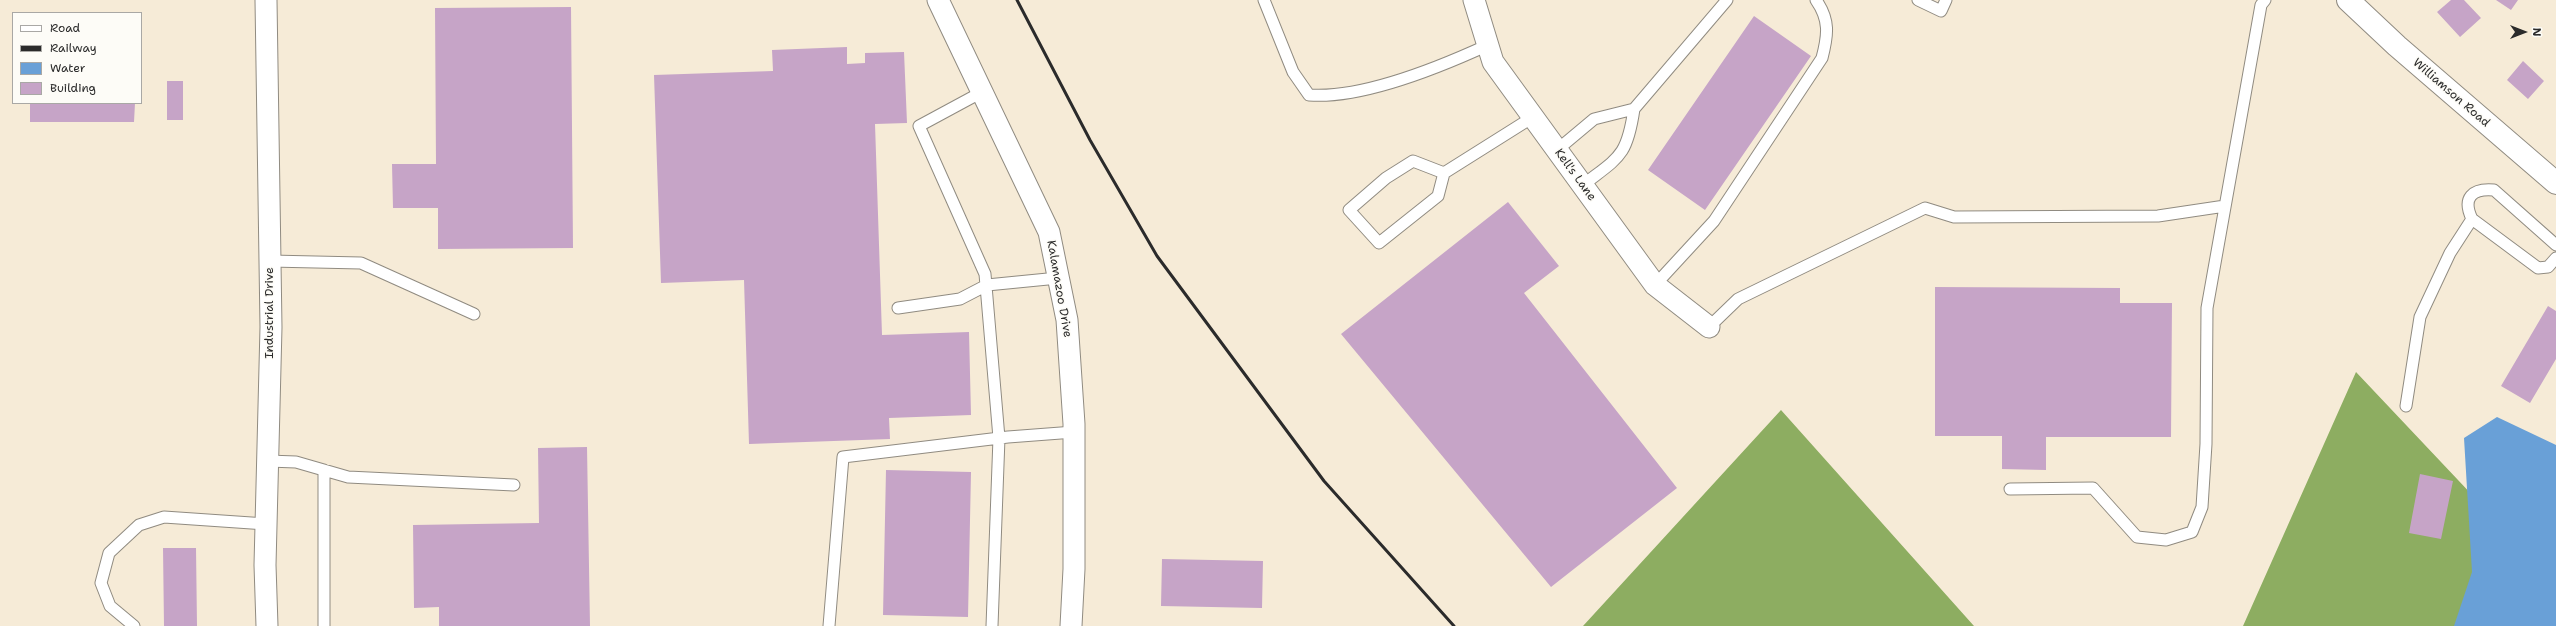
<!DOCTYPE html>
<html>
<head>
<meta charset="utf-8">
<style>
  body { margin:0 }
  #map { position:relative; width:2556px; height:626px; overflow:hidden; background:#f6ebd7; font-family:"Shantell Sans",sans-serif }
  canvas { display:block }
  .legend { position:absolute; left:12px; top:12px; width:130px; height:92px; box-sizing:border-box; background:#fdfcf7; border:1px solid #a9a8a5; margin:0; padding:5px 7px; list-style:none; font-size:12px; color:#2b2b2b }
  .legend li { display:flex; align-items:center; gap:8px; height:20px }
  .legend b { width:20px; border:1px solid #a9a8a5 }
  .north { position:absolute; left:2504px; top:12px; width:40px; height:40px; -webkit-text-stroke:3px #fdfcf7; paint-order:stroke; rotate:90deg; font-size:11px; font-weight:700; line-height:16px; text-align:center; color:#2b2b2b }
  .north::after { content:''; display:block; margin:auto; width:14px; height:18px; background:#2b2b2b; clip-path:polygon(50% 0,100% 100%,50% 72%,0 100%) }
</style>
</head>
<body>
<div id="map">
<canvas width="2556" height="626"></canvas>
<ul class="legend">
<li><b style="height:5px;background:#fff"></b>Road</li>
<li><b style="height:5px;background:#2b2b2b"></b>Railway</li>
<li><b style="height:11px;background:#69a0d7"></b>Water</li>
<li><b style="height:11px;background:#c6a4c7"></b>Building</li>
</ul>
<div class="north">N</div>
</div>
<script>
const g = document.querySelector('canvas').getContext('2d');
g.lineJoin = 'round';
function paint(path, color) { g.fillStyle = color; g.fill(path, 'evenodd'); }
function stroke(path, color, width, dash) { g.strokeStyle = color; g.lineWidth = width; g.lineCap = dash ? 'butt' : 'round'; g.setLineDash(dash || []); g.stroke(path); }
function label(font, color, halo, rows, align = 'center') {
  g.font = font + ' "Shantell Sans",sans-serif'; g.lineWidth = 3; g.setLineDash([]); g.textBaseline = 'middle'; g.strokeStyle = halo; g.fillStyle = color; for (const [text, x, y, turn = 0] of rows) {
    g.save(); g.translate(x, y); g.rotate((+turn || 0) * Math.PI / 180); g.textAlign = isNaN(turn) ? turn : align; if (halo) g.strokeText(text, 0, 0); g.fillText(text, 0, 0); g.restore();
  }
}
const forest = new Path2D(`
  M2356,372L2526,552L2477,626H2243Z
  M1781,410L1974,626H1583Z`);
const water = new Path2D(`
  M2497,417L2556,445V626H2454L2472,572L2464,438Z`);
const building = new Path2D(`
  M2451,0H2464L2481,18L2460,37L2437,12Z
  M2496,0H2518L2511,10Z
  M571,7L573,248L438,249V208H393L392,164H436L435,8Z
  M1754,16L1811,56L1705,210L1648,170Z
  M847,47V64L865,63V53L904,52L907,123L875,124L882,335L969,332L971,415L889,418L890,439L749,444L744,280L661,283L654,75L773,71L772,50Z
  M2523,61L2544,81L2528,99L2507,80Z
  M167,81H183V120H167Z
  M30,103H135L134,122H30Z
  M1508,202L1559,266L1524,293L1677,488L1551,587L1341,334Z
  M1935,287L2120,288V303H2172L2171,437H2046V470L2002,469V436H1935Z
  M2548,306L2556,311V359L2530,403L2501,386Z
  M587,447L590,626H439V607L414,608L413,525L539,523L538,448Z
  M886,470L971,472L968,617L883,615Z
  M2420,474L2453,481L2441,539L2409,533Z
  M163,548H196L197,626H164Z
  M1162,559L1263,561L1262,608L1161,606Z`);
const service = new Path2D(`
  M1264,0L1293,72L1309,95C1361,99 1440,67 1488,45
  M1918,0L1941,11L1946,0
  M982,92L919,126L985,274L999,438L992,626
  M1634,109L1727,0
  M1557,150L1594,119L1634,109C1627,157 1619,157 1583,185
  M1444,173L1413,161L1386,178L1349,210L1379,243L1438,196L1444,173L1533,117
  M2556,245L2494,190C2472,188 2462,198 2472,219L2538,268L2548,267L2556,258
  M270,261L361,263L474,314
  M1655,285L1714,221L1822,58C1828,35 1830,20 1816,0
  M898,308L960,299L987,285L1058,278
  M1709,327L1738,299L1925,208L1954,217L2158,216L2225,206
  M2406,406L2420,317L2450,253L2472,219
  M268,461L296,462L348,477L514,485
  M324,470V626
  M2010,489L2093,488L2137,537L2166,540L2192,532L2202,507L2206,444L2207,308L2261,5L2265,0
  M134,626L110,606L101,583L109,553L139,525L164,517L266,524
  M829,626L843,457L1008,437L1074,432`);
const minor = new Path2D(`
  M266,0L271,327L265,565L267,626
  M938,0L1049,232L1067,320L1074,424V569L1071,626
  M1474,0L1493,62L1655,285L1709,327`);
const secondary = new Path2D(`
  M2348,0L2397,46L2556,183`);
const rail = new Path2D(`
  M1017,0L1090,140L1157,256L1324,481L1454,626`);
const streetNames = [
  ["Williamson Road",2451,93,41],
  ["Kell's Lane",1575,175,54],
  ["Kalamazoo Drive",1059,289,80],
  ["Industrial Drive",270,313,-90]
];
paint(forest, '#8dad61');
paint(water, '#69a0d7');
paint(building, '#c6a4c7');
stroke(service, '#908b81', 13);
stroke(minor, '#908b81', 23);
stroke(secondary, '#908b81', 24);
stroke(service, '#fff', 11);
stroke(minor, '#fff', 21);
stroke(secondary, '#fff', 22);
stroke(rail, '#2b2b2b', 3);
label('12px', '#2b2b2b', '#fdfcf7', streetNames);
</script>
</body>
</html>
